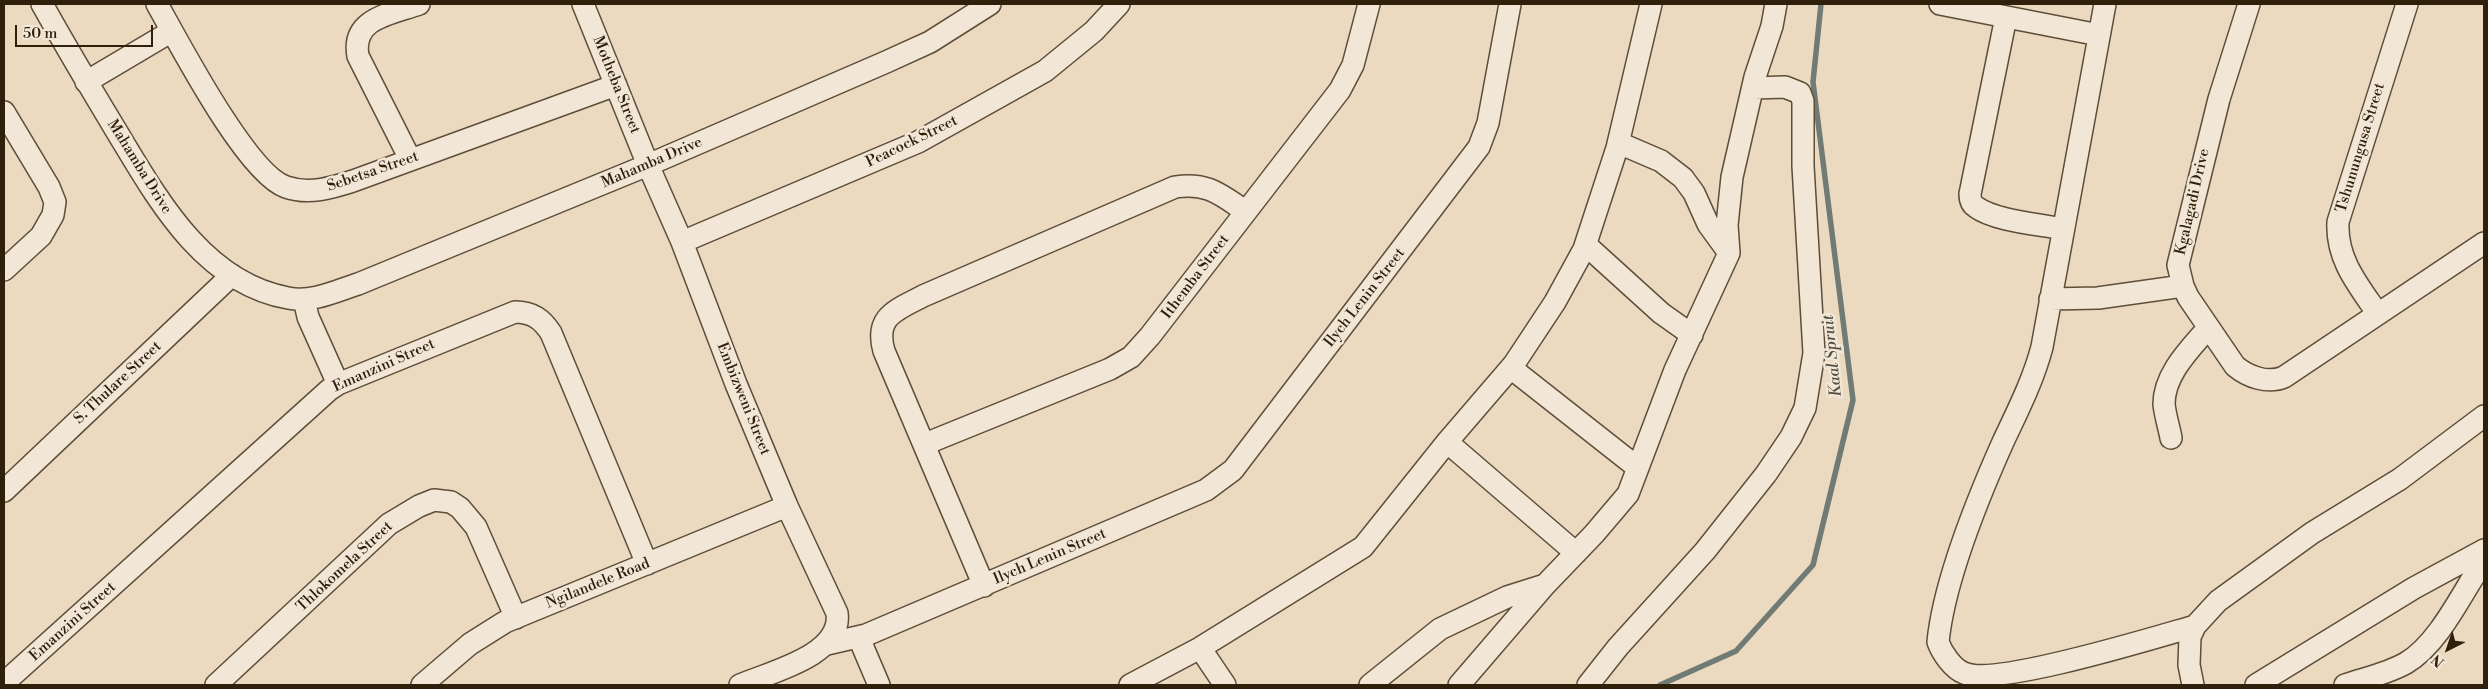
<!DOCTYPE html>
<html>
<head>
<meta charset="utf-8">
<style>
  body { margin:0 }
  #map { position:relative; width:2488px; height:689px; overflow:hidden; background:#ebd9c0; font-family:"Libre Bodoni",serif }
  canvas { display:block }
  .frame { position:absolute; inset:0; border:5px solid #2f200c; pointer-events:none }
  .north { position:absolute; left:2423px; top:624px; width:50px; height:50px; -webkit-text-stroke:4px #f2e6d6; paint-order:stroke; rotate:221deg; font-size:14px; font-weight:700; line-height:20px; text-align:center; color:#2f200c }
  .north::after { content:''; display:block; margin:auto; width:18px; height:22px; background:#2f200c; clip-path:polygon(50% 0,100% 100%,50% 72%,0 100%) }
  .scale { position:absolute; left:15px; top:25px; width:138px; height:22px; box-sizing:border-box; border:2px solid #2f200c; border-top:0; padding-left:6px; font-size:15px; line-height:18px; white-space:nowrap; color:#2f200c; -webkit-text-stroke:4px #f2e6d6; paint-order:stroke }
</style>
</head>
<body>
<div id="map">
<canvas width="2488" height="689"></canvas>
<div class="frame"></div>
<div class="north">N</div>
<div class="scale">50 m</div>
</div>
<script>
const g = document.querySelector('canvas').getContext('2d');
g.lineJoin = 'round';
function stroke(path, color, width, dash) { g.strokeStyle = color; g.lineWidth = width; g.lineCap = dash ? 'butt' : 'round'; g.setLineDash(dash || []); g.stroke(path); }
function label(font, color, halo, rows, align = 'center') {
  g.font = font + ' "Libre Bodoni",serif'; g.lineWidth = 5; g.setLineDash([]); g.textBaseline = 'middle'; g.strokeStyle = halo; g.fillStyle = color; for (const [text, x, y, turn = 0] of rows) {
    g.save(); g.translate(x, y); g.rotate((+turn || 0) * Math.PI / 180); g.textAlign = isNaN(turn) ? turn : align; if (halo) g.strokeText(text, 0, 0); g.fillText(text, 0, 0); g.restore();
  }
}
const stream = new Path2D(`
  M1660,685L1736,651L1813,565L1853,400L1813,82L1821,4`);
const minor = new Path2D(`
  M42,4C66,47 91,89 117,132C157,198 203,283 288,298C312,303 336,291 358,284L648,165L886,62L930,42L990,4
  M157,4C179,43 247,174 286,187C309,195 331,188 353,181L616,85
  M583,4L648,165L682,242L736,384L787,506L837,613C843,655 771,672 740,685
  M1940,4L2099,35
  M2105,4L2042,347C2033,381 2018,410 2003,442C1978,498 1944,581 1938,642C1942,653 1953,669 1964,673C1995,687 2156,637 2195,626
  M2249,4L2219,99L2178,265L2183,286L2188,297L2235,366C2248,377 2268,384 2284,377L2484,243
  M2006,17L1970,194C1970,199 1971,204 1976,207C1995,221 2039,224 2063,229
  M86,82L172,31
  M4,112L49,187L55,202L53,215L41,236L4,270
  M1619,143L1661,161L1683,178L1694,193L1708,224L1729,253
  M410,159L358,56C351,18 391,14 419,4
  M682,242L918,142L1045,71L1094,31L1119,4
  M1586,245L1661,313L1692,335
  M304,299L308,317L338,384
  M2050,299L2098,298L2183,286
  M2378,314C2358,285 2336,259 2338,222L2407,4
  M1511,368L1638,468
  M2171,438C2169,427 2165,415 2164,404C2164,374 2190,349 2208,328
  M1447,442L1576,553
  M925,444L1110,369L1131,357L1150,336L1340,90L1353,65L1369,4
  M4,491L232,275
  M984,586L884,351C874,316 897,310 923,296L1175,187C1207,182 1220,194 1245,211
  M859,638L879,685
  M827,644L866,635L1206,490L1233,470L1479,147L1488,123L1510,4
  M1200,648L1225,685
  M4,683L329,390L338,384L515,312C532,312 542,319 551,333L647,564
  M216,685L389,524L419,506L434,500L451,502L460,508L476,527L516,618
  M422,685L470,644L505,622L787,506
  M1130,685L1200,648L1363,547L1447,442L1514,364L1555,302L1584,249L1617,148L1651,4
  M1370,685L1440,629L1507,597L1545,585L1594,534L1628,494L1675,370L1729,253L1727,225L1732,177L1755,77L1772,26L1776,4
  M1459,685L1545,585
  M1588,685L1618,647L1705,551L1766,474L1791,437L1805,408L1814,353L1803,166V101L1800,93L1785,87L1753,88
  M2193,685L2189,665L2190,637L2195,626L2218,601L2312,533L2400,479L2484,416
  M2256,685L2414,588L2484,550
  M2345,685C2365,678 2387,674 2406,663C2439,644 2463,591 2484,560`);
const streetNames = [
  ["Motheba Street",616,85,68],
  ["Peacock Street",912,142,-26],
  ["Tshunungusa Street",2361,148,-73],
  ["Mahamba Drive",652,163,-23],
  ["Mahamba Drive",139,167,58],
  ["Sebetsa Street",373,172,-19],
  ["Kgalagadi Drive",2193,202,-77],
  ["Ithemba Street",1196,277,-53],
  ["Ilych Lenin Street",1365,298,-52],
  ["Emanzini Street",384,366,-24],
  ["S. Thulare Street",118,383,-43],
  ["Embizweni Street",743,399,68],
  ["Ilych Lenin Street",1050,557,-23],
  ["Thlokomela Street",345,567,-43],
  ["Ngilandele Road",598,584,-22],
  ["Emanzini Street",73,622,-42]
];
const waterNames = [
  ["Kaal Spruit",1833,356,-96]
];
stroke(stream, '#707b75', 5.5);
stroke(minor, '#5e4e39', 24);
stroke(minor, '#f2e6d6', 21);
label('15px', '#2f200c', '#f2e6d6', streetNames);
label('italic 16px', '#4f4e41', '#f2e6d6', waterNames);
</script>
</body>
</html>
